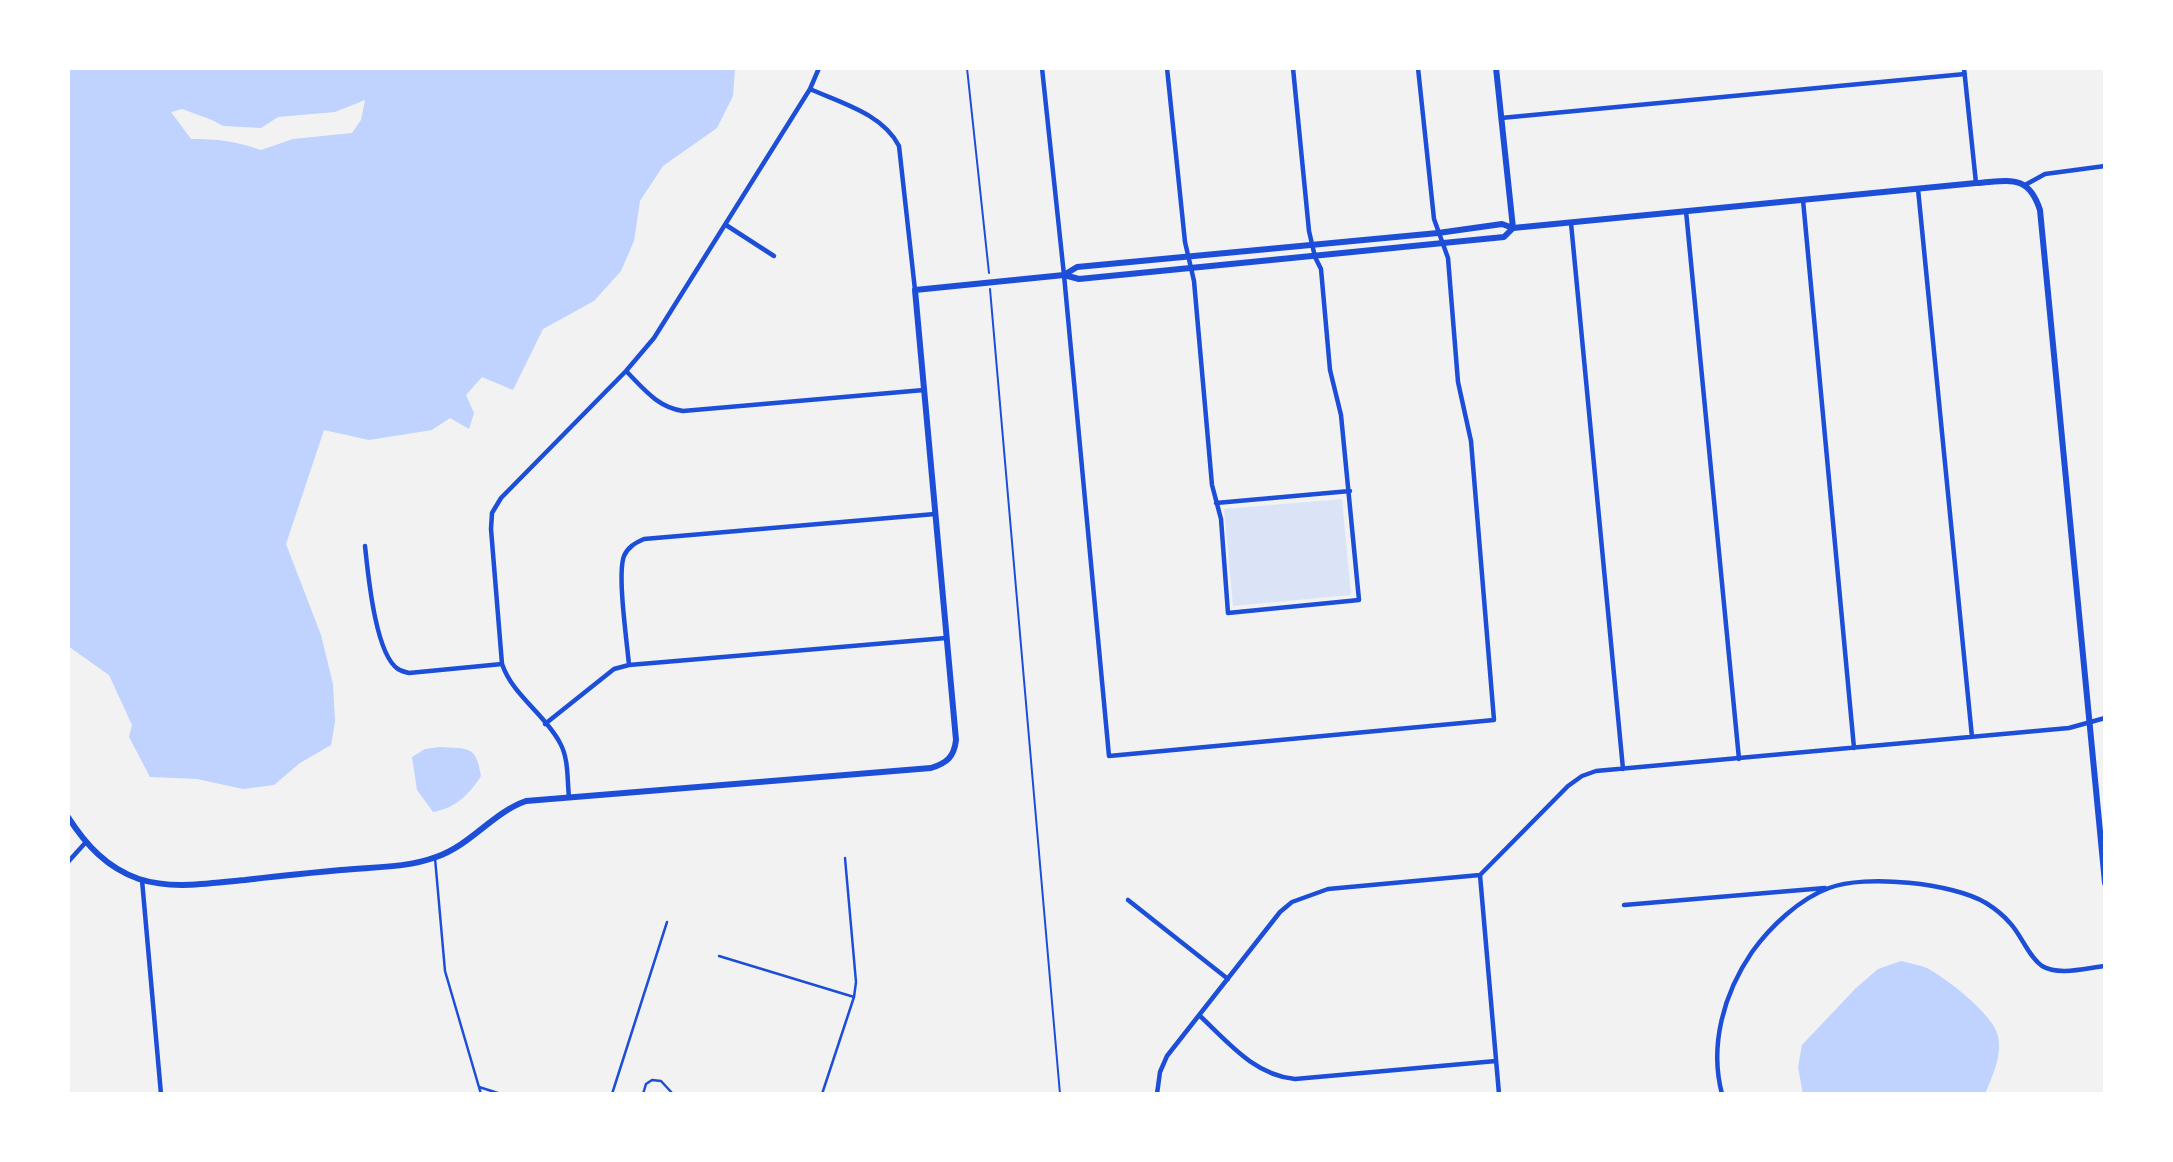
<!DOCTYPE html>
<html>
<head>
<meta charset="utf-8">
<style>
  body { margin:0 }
  #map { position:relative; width:2173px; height:1162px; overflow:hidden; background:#f2f2f2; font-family:"Varela Round",sans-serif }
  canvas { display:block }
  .frame { position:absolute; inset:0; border:70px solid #fff; pointer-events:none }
</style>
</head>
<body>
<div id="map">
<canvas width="2173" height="1162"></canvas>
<div class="frame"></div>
</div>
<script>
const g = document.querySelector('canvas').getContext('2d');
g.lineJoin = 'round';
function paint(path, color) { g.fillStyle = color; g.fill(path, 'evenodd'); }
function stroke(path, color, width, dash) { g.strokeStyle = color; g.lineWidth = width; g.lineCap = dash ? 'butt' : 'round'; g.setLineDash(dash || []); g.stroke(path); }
const green = new Path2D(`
  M1342,499L1351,595L1233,606L1224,509Z`);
const water = new Path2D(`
  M68,68H735L733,96L717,128L663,166L640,201L634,241L621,271L594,301L543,329L513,390L482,377L466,395L474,413L469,429L450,418L432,430L369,440L324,430L286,544L321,635L333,684L335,722L331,745L300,763L274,785L243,789L197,779L150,777L129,737L132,725L109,675L68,646ZM365,100L361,120L352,133L293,139L261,150C235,141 218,139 191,139L171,112L182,109L212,120L223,126L261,128L278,117L335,112Z
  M440,747C469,749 476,745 481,776C470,794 454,809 433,812L417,790L412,757L425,749Z
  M1901,961C1909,963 1919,965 1927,968C1946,978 1994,1015 1998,1036C2002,1056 1993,1075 1985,1094H1803L1798,1067L1802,1045L1855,989L1878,969Z`);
const path = new Path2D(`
  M967,68L989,273
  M990,289L1060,1094`);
const service = new Path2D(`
  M435,858L445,971L481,1094
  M719,956L854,997
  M479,1087L501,1094
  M612,1094L667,922
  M643,1094L646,1084L652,1080L661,1081L673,1094
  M822,1094L854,997L856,982L845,858`);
const minor = new Path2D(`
  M1042,68L1064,275L1109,756L1494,720L1471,441L1458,382L1448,258L1434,219L1418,68
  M1167,68L1185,242L1194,281L1212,485L1221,519L1228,613L1359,600L1341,415L1330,370L1321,269L1315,257L1309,231L1293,68
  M1964,68L1976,183
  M810,89C841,103 883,114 899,146L915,290
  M1501,118L1965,74
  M2025,185L2045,174L2105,166
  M1918,189L1972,737
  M1803,200L1854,748
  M1686,211L1739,759
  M1571,223L1623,769
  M726,225L774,256
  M626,371C644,389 657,407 683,411L924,390
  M1216,503L1350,491
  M365,546C368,573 375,654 398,669C401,671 405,672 409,673L502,664
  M629,665C627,642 617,574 624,556C628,547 635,543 644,539L935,514
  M545,724L614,669L629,665L946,638
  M569,797C567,780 569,759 560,743C545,714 513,696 502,664L491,529L492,513L501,498L626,371L654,338L810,89L819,68
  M68,862L86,842
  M1480,875L1499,1094
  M142,880L161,1094
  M1128,900L1228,979
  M1624,905L1825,888
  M1199,1015C1228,1042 1254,1075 1295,1079L1496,1061
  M1157,1094L1160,1072L1167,1056L1280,912L1292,902L1328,889L1480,875L1568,786L1582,776L1596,771L2069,728L2105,718
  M1722,1094C1709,1045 1724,993 1752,952C1770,927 1799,899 1829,888C1865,874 1953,883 1986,903C1994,908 2004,916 2010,923C2022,936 2028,956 2042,966C2059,976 2086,968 2105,966`);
const tertiary = new Path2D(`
  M1496,68L1513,228
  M1064,275L1077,267L1438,233L1502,224L1513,228L1976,183C2009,181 2028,173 2040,210L2105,883
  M68,817C86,845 107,868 139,879C173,890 210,883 245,880C277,876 309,873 341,870C372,867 407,868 436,857C471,845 492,813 526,801L931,768C947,763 954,757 956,740L915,290L1064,275L1079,279L1504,237L1513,228`);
paint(green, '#dbe4f7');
paint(water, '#bfd3fe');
stroke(path, '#1d4ed8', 2);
stroke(service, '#1d4ed8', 2.5);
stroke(minor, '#1d4ed8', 4.5);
stroke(tertiary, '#1d4ed8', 6);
</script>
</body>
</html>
